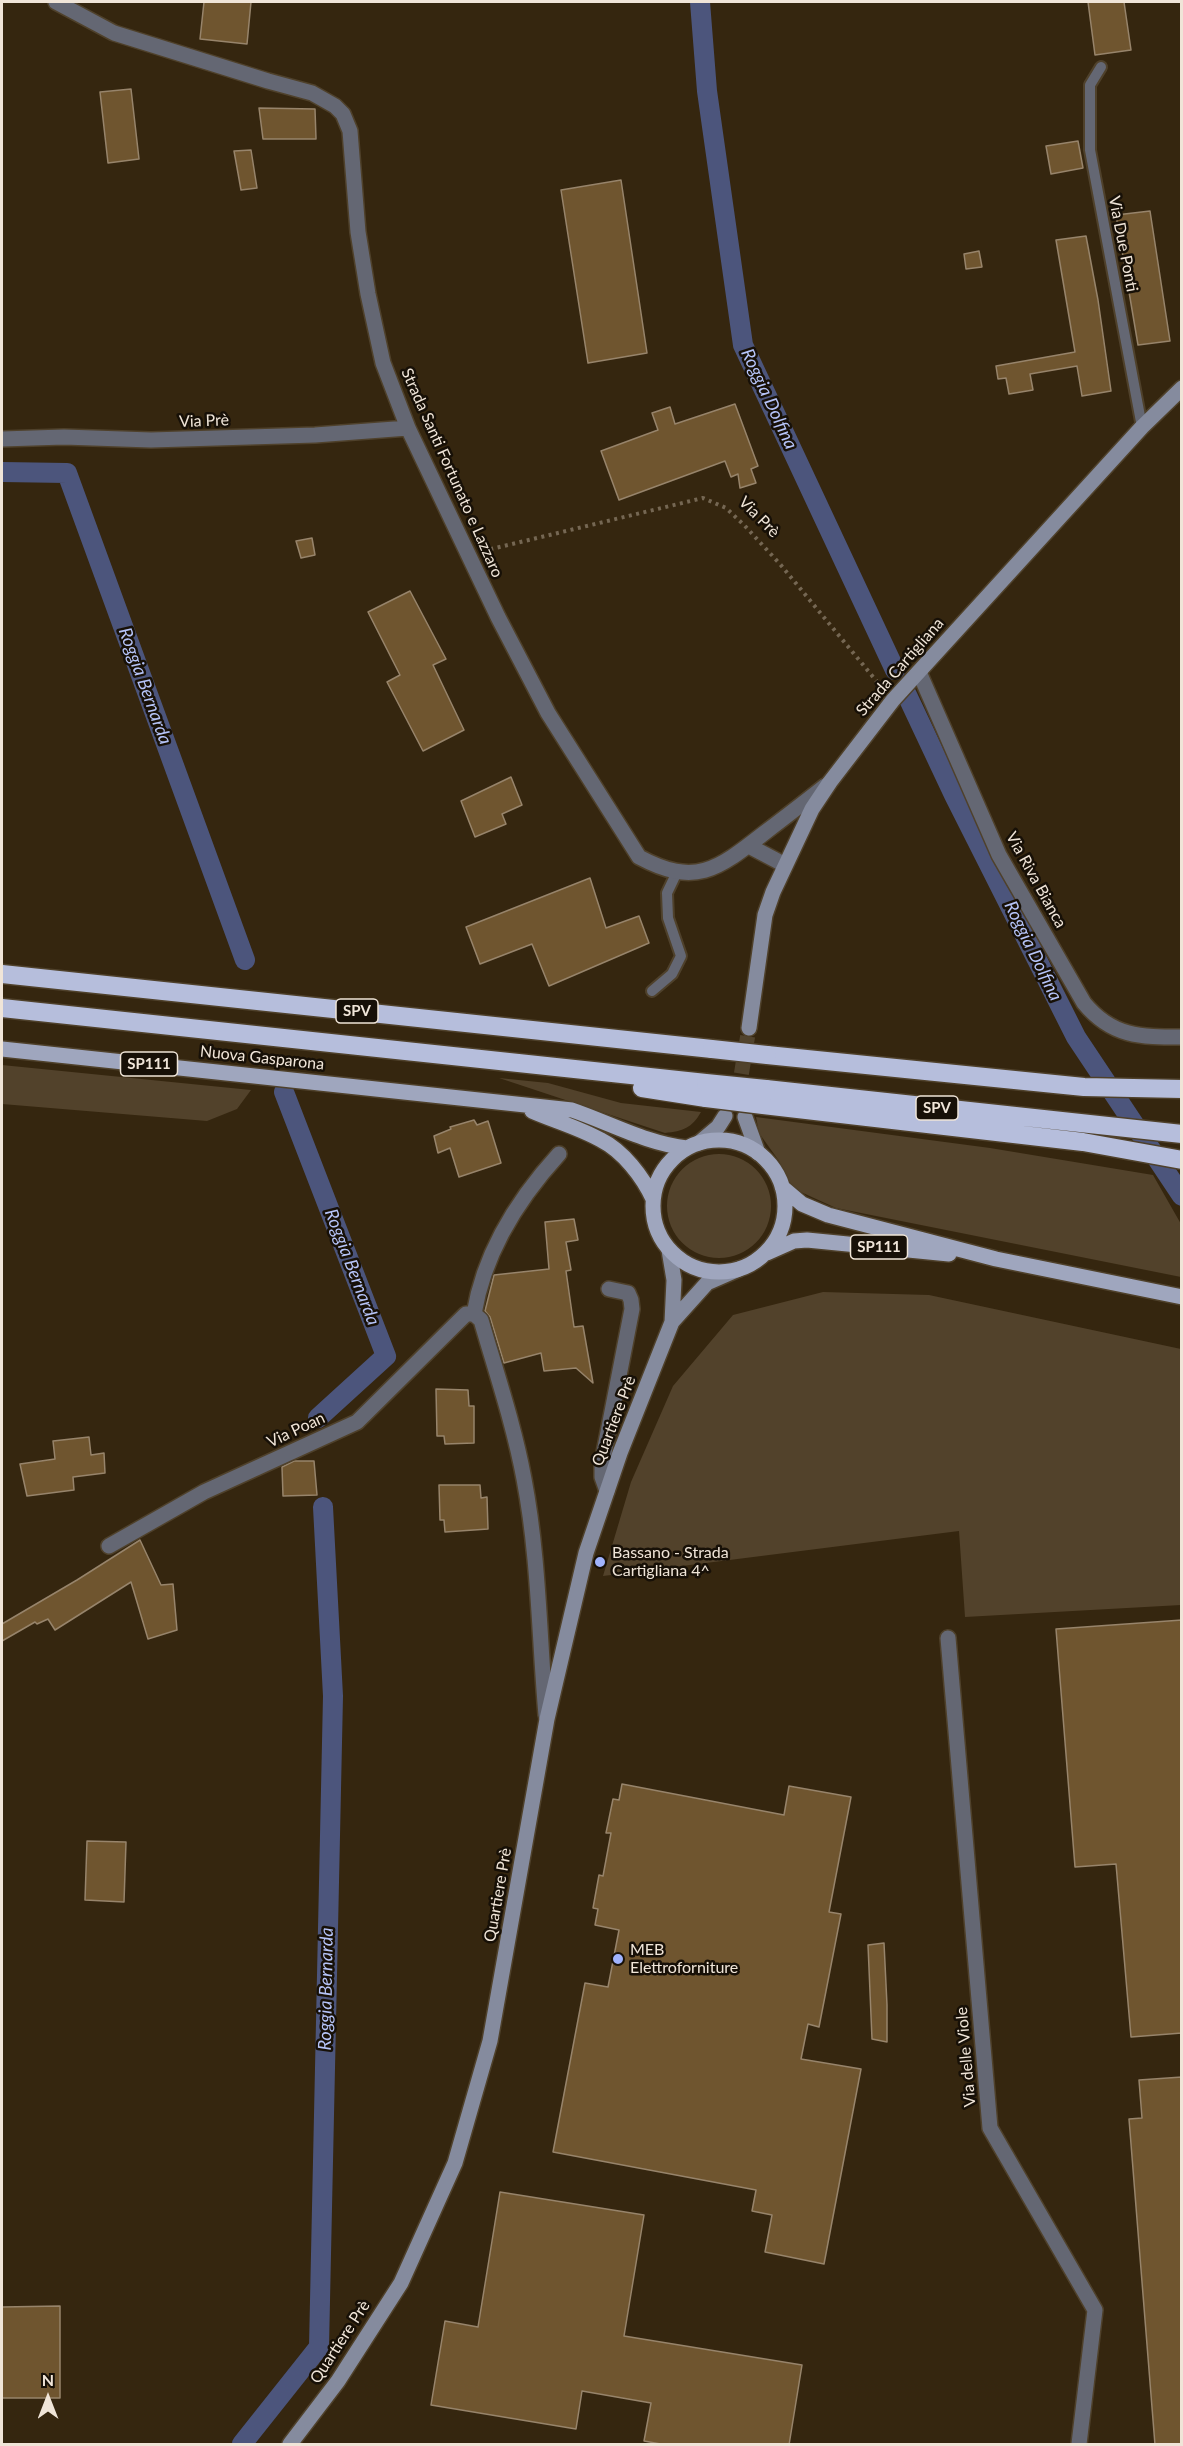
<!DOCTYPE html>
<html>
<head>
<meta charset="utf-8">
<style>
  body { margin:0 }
  #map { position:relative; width:1183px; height:2446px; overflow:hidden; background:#35260f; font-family:Lato,sans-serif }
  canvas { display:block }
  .frame { position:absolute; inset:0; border:3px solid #f0e5d8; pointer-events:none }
  .north { position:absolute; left:18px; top:2368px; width:60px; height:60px; -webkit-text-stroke:4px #171007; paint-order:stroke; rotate:0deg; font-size:16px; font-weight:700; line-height:24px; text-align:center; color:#f0e5d8 }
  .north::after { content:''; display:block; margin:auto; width:21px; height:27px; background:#f0e5d8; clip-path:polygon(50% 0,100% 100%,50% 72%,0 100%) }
</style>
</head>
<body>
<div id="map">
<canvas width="1183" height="2446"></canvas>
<div class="frame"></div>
<div class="north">N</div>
</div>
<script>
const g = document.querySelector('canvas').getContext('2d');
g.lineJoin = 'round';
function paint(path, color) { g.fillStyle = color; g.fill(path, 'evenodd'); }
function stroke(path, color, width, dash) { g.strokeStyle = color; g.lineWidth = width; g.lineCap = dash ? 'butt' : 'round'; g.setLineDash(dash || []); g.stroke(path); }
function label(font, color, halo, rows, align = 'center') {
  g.font = font + ' Lato,sans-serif'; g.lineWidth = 5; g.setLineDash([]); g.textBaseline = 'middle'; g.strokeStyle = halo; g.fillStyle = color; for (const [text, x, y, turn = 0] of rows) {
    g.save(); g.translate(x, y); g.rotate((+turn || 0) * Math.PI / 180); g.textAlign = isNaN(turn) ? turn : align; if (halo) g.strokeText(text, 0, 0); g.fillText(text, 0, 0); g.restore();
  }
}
const green = new Path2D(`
  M2,1065L251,1090L237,1109L207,1121L2,1104Z
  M499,1078L548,1083L621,1103L701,1112C692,1128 683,1131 665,1133Z
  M756,1117L990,1148L1153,1175L1181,1224V1277L836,1208L792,1188L779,1161L759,1133Z
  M667 1206a52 52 0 1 1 104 0a52 52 0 1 1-104 0Z
  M823,1292L929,1295L1181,1349V1605L965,1617L959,1531L603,1576L631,1482L673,1386L733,1315Z`);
const canal = new Path2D(`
  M700,2L707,91L743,345L895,670
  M2,472L67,473L245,960
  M906,693L954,795L1076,1037L1182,1196
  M284,1092L386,1356L318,1418
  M242,2444L319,2347L333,1696L323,1507`);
const building = new Path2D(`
  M204,2H251L247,44L200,39Z
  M1088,2H1124L1131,50L1095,55Z
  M131,89L139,159L108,163L100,92Z
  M259,108L315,109L316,139H263Z
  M1078,141L1083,168L1051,174L1046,146Z
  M251,150L257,188L241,190L234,151Z
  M621,180L647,353L588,363L561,190Z
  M1150,211L1170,341L1138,345L1116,215Z
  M1086,236L1098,300L1111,391L1082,396L1077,366L1030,374L1033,390L1009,394L1006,378L998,379L996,366L1075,352L1056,240Z
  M979,251L982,267L966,269L964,254Z
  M735,404L758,466L751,469L756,483L740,488L738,474L731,477L725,461L619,500L601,451L658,430L652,413L670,407L675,424Z
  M312,538L315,555L301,558L296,541Z
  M410,591L446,659L433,665L464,730L423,751L387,682L400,675L368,612Z
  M511,777L522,805L502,814L506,824L475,837L461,801Z
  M590,878L606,928L639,916L649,943L549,986L532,944L480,964L466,927Z
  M474,1120L477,1125L488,1121L501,1163L459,1177L450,1148L438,1153L434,1136L451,1129L450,1127Z
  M574,1219L578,1240L566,1242L571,1270L566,1271L574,1327L583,1326L593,1383L576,1368L544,1371L541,1353L504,1363L490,1317L485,1311L494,1275L549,1269L545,1222Z
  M436,1389L468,1390L469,1406H474V1443L445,1444L444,1436H437Z
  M89,1437L91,1455L104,1453L105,1473L73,1477L74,1490L27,1496L20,1464L55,1459L53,1441Z
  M294,1461H314L317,1495L283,1496L282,1467Z
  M439,1485H480L481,1498L487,1497L488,1529L445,1532L444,1520H440Z
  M140,1540L161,1585L173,1584L177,1630L148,1639L131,1582L55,1630L48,1619L37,1624L35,1622L2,1641V1624L77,1580Z
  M1182,1620V2033L1131,2037L1116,1864L1075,1867L1056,1629Z
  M622,1784L784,1815L789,1786L851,1797L829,1912L841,1914L819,2027L808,2024L801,2059L861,2069L824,2264L765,2252L772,2215L752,2211L756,2190L553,2152L585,1983L608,1987L619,1930L595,1925L598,1909L593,1908L599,1875L603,1876L611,1833H606L613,1799L619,1800Z
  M87,1841L126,1842L124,1902L85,1900Z
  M884,1943L887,2005V2042L872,2039L868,1945Z
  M1182,2077V2445H1155L1129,2119L1142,2118L1139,2080Z
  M500,2192L644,2215L624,2336L802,2365L789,2445H666L644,2441L651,2403L582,2391L576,2429L431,2405L445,2321L478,2327Z
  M60,2306V2398H2V2307Z`);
const secondaryTunnel = new Path2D(`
  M733,1095L741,1076L749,1028`);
const path = new Path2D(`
  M483,551L703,498L726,508L744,525L780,564L883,689`);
const lane = new Path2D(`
  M1101,67L1090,85V150L1142,427
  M652,991L672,974L681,956L668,918L667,893L677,872`);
const street = new Path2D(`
  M56,2L114,33L268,81L312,93L335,106L343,114L350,131L358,232L368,294L383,363L408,428L498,617L548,713L639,857C695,887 717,870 763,834C784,818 805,802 825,786
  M2,439L64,437L151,440L315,435L408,428
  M919,672L999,855L1084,1003C1112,1037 1140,1037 1182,1037
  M749,846L785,865
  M474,1314C484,1253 518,1199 559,1154
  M607,1491L602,1477V1463L632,1309L631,1300L628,1293L609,1289
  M109,1546L204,1492L357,1422L466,1314H474L481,1320C496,1372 514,1425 524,1479C539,1557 539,1636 546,1715
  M948,1638L990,2128L1095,2310L1079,2444`);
const secondary = new Path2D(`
  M749,1028L765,915L773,892L812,809L830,782L893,700L1142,427L1182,388
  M745,1117L758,1153
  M699,1143L718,1127L725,1116
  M669,1250L674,1280L672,1322
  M290,2444L338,2381L401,2283L455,2163L490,2041L547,1719L586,1553L620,1453L672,1322L707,1283L739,1269`);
const primary = new Path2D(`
  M2,1049L572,1110C610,1123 648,1144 687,1148
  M532,1111C555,1121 580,1128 601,1140C623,1151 643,1177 653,1199
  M653 1206a66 66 0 1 1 132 0a66 66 0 1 1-132 0Z
  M782,1187L802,1204L828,1215L996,1259L1182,1297
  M767,1253L794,1241L807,1240L949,1254`);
const highway = new Path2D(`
  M2,974L712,1049
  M2,1008L706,1083
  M767,1055L1084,1087L1182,1089
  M642,1088L706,1098
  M766,1089L1182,1134
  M763,1105L1083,1142L1182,1160`);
const highwayBridge = new Path2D(`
  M712,1049L767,1055
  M706,1083L766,1089
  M706,1098L763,1105`);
const markers = [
  [600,1562,6,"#a0b3fd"],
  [618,1959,6,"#a0b3fd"]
];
const shields = [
  [357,1011,42],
  [149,1064,57],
  [937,1108,42],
  [879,1247,57]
];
const shieldNames = [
  ["SPV",357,1011],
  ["SP111",149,1064],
  ["SPV",937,1108],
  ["SP111",879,1247]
];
const streetNames = [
  ["Via Due Ponti",1123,244,79],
  ["Via Prè",204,421,-2],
  ["Strada Santi Fortunato e Lazzaro",452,473,66],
  ["Via Prè",759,517,45],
  ["Strada Cartigliana",900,667,-49],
  ["Via Riva Bianca",1036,880,61],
  ["Nuova Gasparona",262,1058,6],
  ["Quartiere Prè",614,1421,-69],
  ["Via Poan",296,1430,-25],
  ["Quartiere Prè",498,1895,-80],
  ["Via delle Viole",966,2057,-95],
  ["Quartiere Prè",340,2342,-57]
];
const poiNames = [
  ["Bassano - Strada",612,1553],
  ["Cartigliana 4^",612,1571],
  ["MEB",630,1950],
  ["Elettroforniture",630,1968]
];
const waterNames = [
  ["Roggia Dolfina",769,399,65],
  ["Roggia Bernarda",145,686,70],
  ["Roggia Dolfina",1033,951,64],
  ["Roggia Bernarda",352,1267,69],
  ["Roggia Bernarda",326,1989,-89]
];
paint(green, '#52422b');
stroke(canal, '#4c557c', 20);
paint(building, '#6f552f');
stroke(building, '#97846b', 1.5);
stroke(secondaryTunnel, '#51432d', 15, [15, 8]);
stroke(lane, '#4f412b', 14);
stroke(street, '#4f412b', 18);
stroke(secondary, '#4f412b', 18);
stroke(primary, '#4f412b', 18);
stroke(highway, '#4f412b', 21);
stroke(path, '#756753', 4, [3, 4.5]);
stroke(lane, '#646773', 10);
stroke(street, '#646773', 15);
stroke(secondary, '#858b9e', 15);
stroke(primary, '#9fa6be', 15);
stroke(highway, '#b6bedc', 18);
stroke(highwayBridge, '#4f412b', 21, []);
stroke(highwayBridge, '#b6bedc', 18);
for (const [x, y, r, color] of markers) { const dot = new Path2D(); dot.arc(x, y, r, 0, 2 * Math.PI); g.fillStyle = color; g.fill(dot); stroke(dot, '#171007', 2); }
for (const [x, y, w] of shields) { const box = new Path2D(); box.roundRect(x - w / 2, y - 12, w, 24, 4.5); g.fillStyle = '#171007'; g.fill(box); stroke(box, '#f0e5d8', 1.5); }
label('bold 15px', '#f0e5d8', null, shieldNames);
label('16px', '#f0e5d8', '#171007', streetNames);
label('16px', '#f0e5d8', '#171007', poiNames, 'left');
label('italic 18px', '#b6c4f8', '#171007', waterNames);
</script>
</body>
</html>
